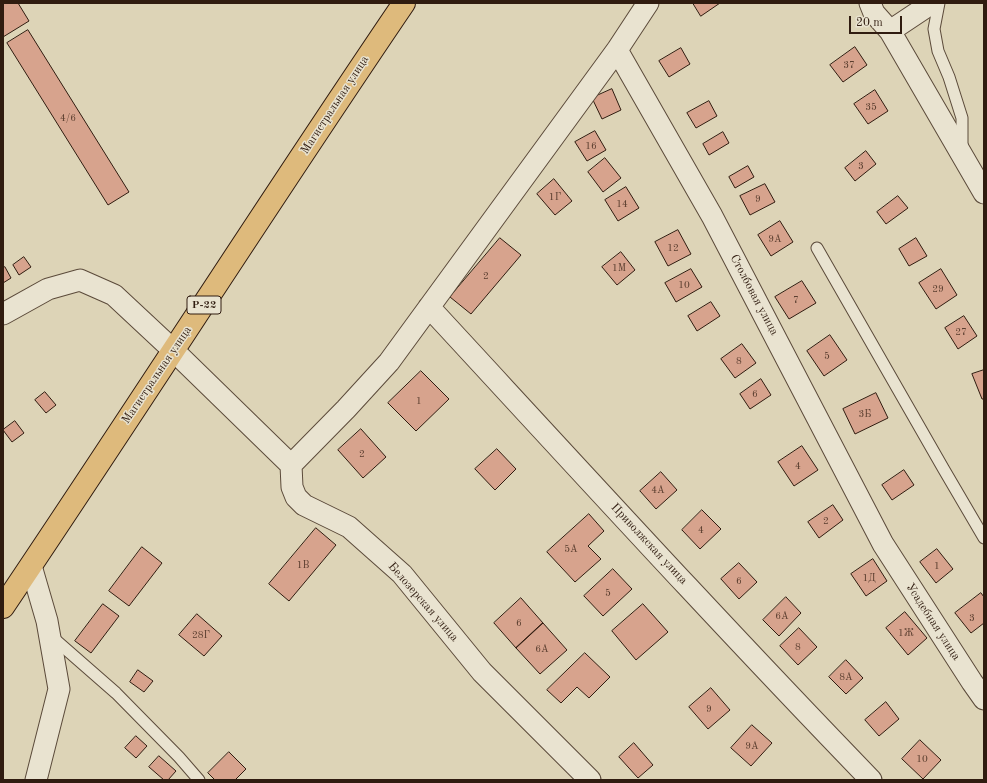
<!DOCTYPE html>
<html>
<head>
<meta charset="utf-8">
<style>
  body { margin:0 }
  #map { position:relative; width:987px; height:783px; overflow:hidden; background:#ddd4b7; font-family:"Old Standard TT",serif }
  canvas { display:block }
  .frame { position:absolute; inset:0; border:4px solid #301c10; pointer-events:none }
  .scale { position:absolute; left:849px; top:16px; width:53px; height:18px; box-sizing:border-box; border:2px solid #301c10; border-top:0; padding-left:5px; font-size:12px; line-height:14px; white-space:nowrap; color:#301c10; -webkit-text-stroke:3px #e9e3d0; paint-order:stroke }
</style>
</head>
<body>
<div id="map">
<canvas width="987" height="783"></canvas>
<div class="frame"></div>
<div class="scale">20 m</div>
</div>
<script>
const g = document.querySelector('canvas').getContext('2d');
g.lineJoin = 'round';
function paint(path, color) { g.fillStyle = color; g.fill(path, 'evenodd'); }
function stroke(path, color, width, dash) { g.strokeStyle = color; g.lineWidth = width; g.lineCap = dash ? 'butt' : 'round'; g.setLineDash(dash || []); g.stroke(path); }
function label(font, color, halo, rows, align = 'center') {
  g.font = font + ' "Old Standard TT",serif'; g.lineWidth = 3; g.setLineDash([]); g.textBaseline = 'middle'; g.strokeStyle = halo; g.fillStyle = color; for (const [text, x, y, turn = 0] of rows) {
    g.save(); g.translate(x, y); g.rotate((+turn || 0) * Math.PI / 180); g.textAlign = isNaN(turn) ? turn : align; if (halo) g.strokeText(text, 0, 0); g.fillText(text, 0, 0); g.restore();
  }
}
const building = new Path2D(`
  M3,3H18L29,21L3,37Z
  M693,3H720L701,16Z
  M28,30L129,192L108,205L7,43Z
  M855,47L867,65L843,82L830,65Z
  M681,48L690,64L669,77L659,61Z
  M612,89L621,110L602,119L592,98Z
  M875,90L888,111L868,124L854,104Z
  M709,101L717,116L696,128L687,113Z
  M595,131L606,150L587,161L575,142Z
  M723,132L729,143L709,155L703,144Z
  M866,151L876,164L855,181L845,168Z
  M605,158L621,178L603,192L588,172Z
  M748,166L754,177L735,188L729,177Z
  M554,179L572,201L555,215L537,194Z
  M765,184L775,202L750,215L740,196Z
  M626,187L639,208L618,221L605,200Z
  M898,196L908,208L886,224L877,212Z
  M780,221L793,242L771,256L758,235Z
  M678,230L691,254L668,266L655,242Z
  M500,238L521,255L471,314L450,297Z
  M916,238L927,256L909,266L899,249Z
  M621,252L635,270L617,285L602,267Z
  M24,257L31,267L19,275L13,265Z
  M5,267L11,278L3,283V268Z
  M691,269L702,287L676,302L665,283Z
  M941,269L957,295L936,309L919,283Z
  M802,281L816,303L789,319L775,297Z
  M711,302L720,316L697,331L688,316Z
  M964,316L977,336L958,349L945,328Z
  M830,335L847,360L824,376L807,351Z
  M742,344L756,363L735,378L721,359Z
  M984,370V399H982L972,374Z
  M421,371L449,399L416,431L388,403Z
  M761,379L771,395L750,409L740,394Z
  M45,392L56,405L46,413L35,400Z
  M876,393L888,418L855,434L843,409Z
  M15,421L24,433L12,442L3,430Z
  M361,429L386,457L363,478L338,450Z
  M802,446L818,470L794,486L778,462Z
  M497,449L516,469L495,490L475,469Z
  M904,470L914,485L892,500L882,485Z
  M661,472L677,490L656,509L640,491Z
  M833,505L843,520L819,538L808,522Z
  M702,510L721,529L700,549L682,530Z
  M589,514L604,531L588,546L601,559L575,582L547,552Z
  M316,528L336,545L289,601L269,584Z
  M142,547L162,563L129,606L109,591Z
  M937,549L953,569L936,583L920,562Z
  M873,559L887,581L866,596L851,574Z
  M739,563L757,582L739,599L721,579Z
  M613,569L632,589L603,616L584,596Z
  M981,593L984,597V623L971,633L955,613Z
  M786,597L801,613L779,636L763,620Z
  M521,598L543,623L516,648L494,623Z
  M103,604L119,616L91,653L75,641Z
  M643,604L668,632L636,660L612,631Z
  M905,612L927,638L908,655L886,628Z
  M197,614L222,636L204,656L179,635Z
  M543,623L567,650L540,674L516,648Z
  M799,628L817,647L798,665L780,646Z
  M585,653L610,677L589,698L577,687L561,703L547,690Z
  M846,660L863,678L846,694L829,677Z
  M138,670L153,681L144,692L130,682Z
  M711,688L730,710L708,729L689,707Z
  M886,702L899,719L879,736L865,720Z
  M752,725L772,743L751,766L731,748Z
  M136,736L147,746L136,758L125,748Z
  M920,740L941,760L923,779L902,759Z
  M634,743L653,765L638,778L619,757Z
  M229,752L246,769L235,780H215L208,773Z
  M159,756L176,771L168,780H164L149,767Z`);
const lane = new Path2D(`
  M939,3L934,29L938,51L949,77L962,118V149
  M817,248L943,468L984,538
  M52,637L116,693L179,757L199,780`);
const street = new Path2D(`
  M870,3L874,13L890,31L984,193
  M890,31L932,3
  M617,50L712,216L883,544L972,682L984,699
  M429,307C575,465 721,625 871,780
  M3,314L48,289L80,280L114,295L174,351L291,465L292,487L296,497L304,505L349,527L402,574L482,672L590,780
  M291,465L346,409L389,362L617,50L648,3
  M31,566L47,621L59,689L36,780`);
const highway = new Path2D(`
  M3,607C138,407 268,203 404,3`);
const numberNames = [
  ["37",849,65],
  ["35",871,107],
  ["4/6",68,118],
  ["16",591,146],
  ["3",861,166],
  ["1Г",555,197],
  ["9",758,199],
  ["14",622,204],
  ["9А",775,239],
  ["12",673,248],
  ["1М",619,268],
  ["2",486,276],
  ["10",684,285],
  ["29",938,289],
  ["7",796,300],
  ["27",961,332],
  ["5",827,356],
  ["8",739,361],
  ["6",755,394],
  ["1",419,401],
  ["3Б",865,414],
  ["2",362,454],
  ["4",798,466],
  ["4А",658,490],
  ["2",826,521],
  ["4",701,530],
  ["5А",571,549],
  ["1В",303,565],
  ["1",937,566],
  ["1Д",869,578],
  ["6",739,581],
  ["5",608,593],
  ["6А",782,616],
  ["3",972,618],
  ["6",519,623],
  ["1Ж",906,633],
  ["28Г",201,635],
  ["8",798,647],
  ["6А",542,649],
  ["8А",846,677],
  ["9",709,709],
  ["9А",752,746],
  ["10",922,759]
];
const shields = [
  [204,305,34]
];
const shieldNames = [
  ["Р-22",204,305]
];
const streetNames = [
  ["Магистральная улица",335,105,-57],
  ["Столбовая улица",754,295,62],
  ["Магистральная улица",157,375,-56],
  ["Приволжская улица",649,544,47],
  ["Белозерская улица",423,602,49],
  ["Усадебная улица",933,622,57]
];
paint(building, '#d7a38d');
stroke(building, '#301c10', 1);
stroke(lane, '#5b4a3a', 13);
stroke(street, '#5b4a3a', 23);
stroke(highway, '#301c10', 24);
stroke(lane, '#e9e3d0', 11);
stroke(street, '#e9e3d0', 21);
stroke(highway, '#deba7c', 22);
label('10px', '#5a3e2f', null, numberNames);
for (const [x, y, w] of shields) { const box = new Path2D(); box.roundRect(x - w / 2, y - 9, w, 18, 3); g.fillStyle = '#e9e3d0'; g.fill(box); stroke(box, '#301c10', 1); }
label('bold 11px', '#301c10', null, shieldNames);
label('12px', '#301c10', '#e9e3d0', streetNames);
</script>
</body>
</html>
